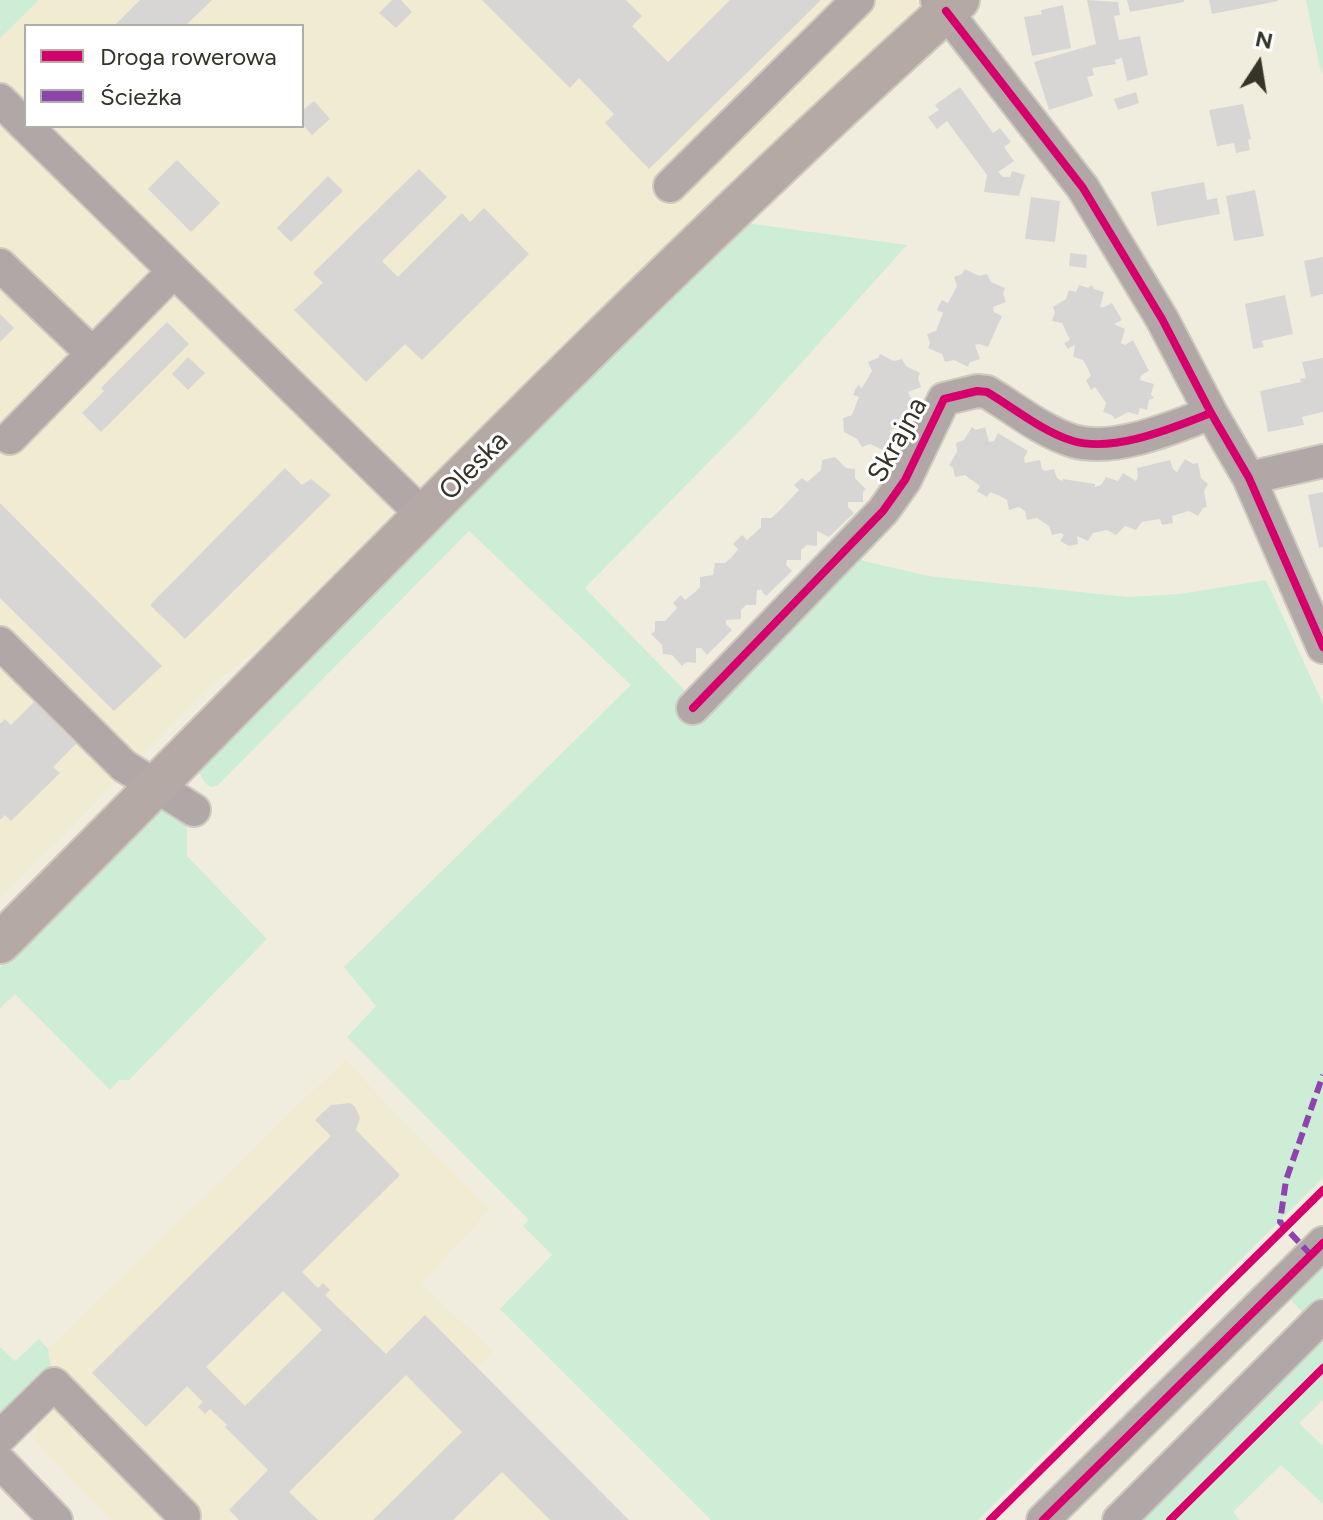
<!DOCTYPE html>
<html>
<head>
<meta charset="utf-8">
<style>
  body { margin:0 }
  #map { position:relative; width:1323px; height:1520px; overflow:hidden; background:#f0edde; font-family:Figtree,sans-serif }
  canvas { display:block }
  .legend { position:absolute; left:24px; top:24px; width:280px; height:104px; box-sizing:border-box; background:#fff; border:2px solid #afaea9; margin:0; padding:10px 14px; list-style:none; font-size:24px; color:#363429 }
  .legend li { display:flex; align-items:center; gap:16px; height:40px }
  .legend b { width:40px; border:2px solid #afaea9 }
  .north { position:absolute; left:1219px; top:24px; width:80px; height:80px; -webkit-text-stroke:6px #fff; paint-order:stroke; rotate:12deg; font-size:22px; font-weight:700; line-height:32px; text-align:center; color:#363429 }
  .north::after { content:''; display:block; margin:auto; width:28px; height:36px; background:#363429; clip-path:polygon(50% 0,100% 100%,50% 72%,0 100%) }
</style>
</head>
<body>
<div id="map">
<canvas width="1323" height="1520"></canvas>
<ul class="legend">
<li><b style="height:10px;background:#d6006c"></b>Droga rowerowa</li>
<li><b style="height:10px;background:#8e44ad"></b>Ścieżka</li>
</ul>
<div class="north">N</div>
</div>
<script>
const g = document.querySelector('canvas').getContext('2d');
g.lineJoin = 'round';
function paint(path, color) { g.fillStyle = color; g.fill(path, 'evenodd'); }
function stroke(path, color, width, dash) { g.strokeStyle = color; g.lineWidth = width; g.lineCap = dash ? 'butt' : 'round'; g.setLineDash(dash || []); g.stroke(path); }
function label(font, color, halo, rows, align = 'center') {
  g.font = font + ' Figtree,sans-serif'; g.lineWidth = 6; g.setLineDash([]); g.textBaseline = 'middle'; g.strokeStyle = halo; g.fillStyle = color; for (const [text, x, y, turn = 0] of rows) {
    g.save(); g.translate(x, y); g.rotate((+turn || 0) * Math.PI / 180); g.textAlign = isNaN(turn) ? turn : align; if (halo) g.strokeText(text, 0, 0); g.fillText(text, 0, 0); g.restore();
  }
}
const built = new Path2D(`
  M39,0H959L424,515L212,685L0,898V38ZM26,26H302V126H26Z
  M345,1060L489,1210L421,1284L493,1351L477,1368L629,1520H111L34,1440L54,1384L48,1349Z`);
const green = new Path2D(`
  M0,0H39L0,38Z
  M1306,0H1323V72L1321,73Z
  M724,220L907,245L751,419L585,588L693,699L839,555L928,576L1128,597L1180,594L1266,580L1323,704V1178L978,1520H711L500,1309L552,1255L523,1226L529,1220L347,1037L376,1006L344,967L631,685L469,531L217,786L211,787L206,784L197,770Z
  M168,801L187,812V856L267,939L129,1080H119L110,1090L15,994L0,1008V968L9,954Z
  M1323,1264V1296L1304,1314L1289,1298Z
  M1323,1316V1400L1299,1423L1323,1446V1504L1281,1465L1233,1512L1240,1520H1119Z
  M39,1339L48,1349L54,1384L0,1413V1347L15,1361Z`);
const building = new Path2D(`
  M140,0H212L185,26H114Z
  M392,0H401L412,12L396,28L379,13Z
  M482,0H626L642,16L632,26L668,62L730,0H821L649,169L605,123L614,114L579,78L570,88Z
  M1087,0L1118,2L1120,15L1114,16L1119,40L1140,36L1148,75L1127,81L1122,58L1115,60L1116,64L1092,68L1094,75L1087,77L1093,96L1049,110L1034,62L1096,44Z
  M1127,0H1184V2L1130,12Z
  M1209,0H1278V1L1212,14Z
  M1063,5L1071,48L1032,56L1024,17L1042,14L1041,10Z
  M960,87L993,133L1000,128L1011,142L1004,147L1014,161L998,172L1003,177H1010L1012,171L1025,175L1019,196L984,192L987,175L947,121L937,129L928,117L939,110L935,105Z
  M1136,92L1139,103L1118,110L1114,99Z
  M314,101L330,119L312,135L302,124V111Z
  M1243,104L1251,139L1248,140L1250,150L1236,153L1234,143L1217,146L1209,110Z
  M177,160L220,203L191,232L148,189Z
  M419,169L447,197L382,261L398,277L462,213L470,222L484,208L529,254L422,360L405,344L366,382L294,310L323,283L313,273Z
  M328,176L343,191L291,242L277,228Z
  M1204,182L1207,200L1217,198L1220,214L1157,226L1151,192Z
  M1255,190L1264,236L1234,241L1226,196Z
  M1031,197L1060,201L1055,242L1025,239Z
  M1070,253L1087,255L1086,268L1069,266Z
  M1323,257V294L1311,297L1304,261Z
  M965,269L979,276L987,274L991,282L1005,288L1003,293L1006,302L993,307L994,312L1002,316L988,347L979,344L975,345L980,359L970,362L968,367L954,360L945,362L942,354L928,348L930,343L927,334L936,331L943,313L937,310L939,305L942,300L948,303L957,286L954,277L962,274Z
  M1079,285L1088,288L1092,285L1094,289L1104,292L1100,307H1104L1112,303L1122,320L1114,324L1125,329L1121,343L1125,345L1133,340L1149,371L1141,375L1140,380L1154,384L1151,394L1154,398L1149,400L1147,410L1140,408L1138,415L1128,412L1115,419L1112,415L1103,412L1106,403L1095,387L1091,390L1086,380L1091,376L1087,367L1083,360L1073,357L1075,345L1068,349L1064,343L1070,340L1062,323L1052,321L1055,312L1053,307L1066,299L1069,290L1076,292Z
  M1285,295L1293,334L1262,341L1264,347L1253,349L1245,304Z
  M0,314L14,328L0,342Z
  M167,322L189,344L101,432L82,413L104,391L101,388Z
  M880,354L894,361L902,359L906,366L920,373L918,378L921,387L908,392L910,397L917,401L903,432L896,428L890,430L895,444L887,447L885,451L870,444L862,447L857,439L844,432L843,418L852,415L859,397L853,395L855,390L858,385L862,388L872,371L868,362L878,358Z
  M188,357L205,373L188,390L172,374Z
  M1323,358V412L1302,417L1304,425L1268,432L1260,391L1301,382L1300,379L1306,378L1302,362Z
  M972,427L976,430L985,427L989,442L994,441L998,433L1028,451L1024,458L1025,463L1040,460L1042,469L1045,471L1054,469L1057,478L1062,481L1063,479L1095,484V487L1101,485L1106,477L1118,481L1123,473L1136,481L1138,477L1137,468L1170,460L1173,469L1177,472L1185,459L1193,464L1198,463L1201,478L1208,484L1204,491L1207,507L1203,508L1198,516L1189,511L1172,516L1173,523L1162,525L1160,519L1142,522L1136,530L1125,526L1116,535L1107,530L1093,533L1088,541L1077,536L1078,544L1069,546L1060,541L1064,535L1061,533L1052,535L1049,526L1037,518L1027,520L1025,511L1019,507L1009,510L1007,500L1000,496L990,492L987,497L977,491L980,486L965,475L955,477L953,468L949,465L957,452L956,443L964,440Z
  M835,457L846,468L855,469V478L866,489L863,492V502H848V507L854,513L829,537L817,531V546L807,545L801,550V560H787L786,565L792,571L766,596L761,590H757L756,605H746L741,610V619L726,620V624L732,630L707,655L701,648H696V663L686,662L682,666L672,655L663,654L662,645L651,634L655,631V621H665L670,616L677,608L673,603L681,595L685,600L694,593L700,587V577L713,575L715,563H725L731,558L738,549L733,544L742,535L747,540L755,533L761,527V518H771L776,514L799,490L794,485L802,478L807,482L821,470L822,460Z
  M285,468L302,485L311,479L331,495L185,639L150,605Z
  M1323,492V547L1319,548L1308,495Z
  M0,503L162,666L114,711L0,598Z
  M34,702L76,744L53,767L60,773L11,821L5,815L0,820V724L5,719L11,725Z
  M350,1103L355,1107L360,1118L356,1130L400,1175L302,1272L318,1288L323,1283L330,1290L325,1295L386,1354L425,1315L629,1520H550L502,1472L453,1520H373L462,1432L406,1375L289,1492L318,1520H239L229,1510L268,1470L225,1427L227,1425L210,1409L205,1414L198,1407L203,1402L187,1386L146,1427L92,1373L331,1136L315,1120L331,1105ZM283,1291L322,1330L245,1406L206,1367Z`);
const minor = new Path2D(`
  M937,0L1083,188L1162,319L1211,413L1249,478L1323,647
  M0,100L26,126
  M26,126L423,515
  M670,186L858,0
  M0,265L93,354
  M10,438L174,271
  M1249,478L1323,461
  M0,643L124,766L194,810
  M693,708L883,511L905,480L944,399L977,391L987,392C1014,408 1043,432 1073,441C1114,453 1172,428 1211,413
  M0,1437L54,1384L184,1516
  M0,1462L56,1520
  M1043,1520L1323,1243
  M1119,1520L1323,1316`);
const major = new Path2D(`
  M0,943C316,626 626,300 959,0`);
const quiet = new Path2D(`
  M1311,1255L1280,1222L1286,1180L1323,1075`);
const cycleway = new Path2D(`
  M946,11L1083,188L1162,319L1211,413L1249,478L1323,647
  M693,708L883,511L905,480L944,399L977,391L987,392C1014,408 1043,432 1073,441C1114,453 1172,428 1211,413
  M990,1520L1323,1190
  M1043,1520L1323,1243
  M1170,1520L1323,1368`);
const streetNames = [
  ["Skrajna",898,440,-61],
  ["Oleska",474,466,-45]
];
paint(built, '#f0ebd1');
paint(green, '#cdedd7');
paint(building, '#d8d6d5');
stroke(minor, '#cdcbbf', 36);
stroke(major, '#cdcbbf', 44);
stroke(minor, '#b2a7a7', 32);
stroke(major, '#b4a9a5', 40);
stroke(quiet, '#8e44ad', 6, [12, 6]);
stroke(cycleway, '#d6006c', 8);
label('28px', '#363429', '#fff', streetNames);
</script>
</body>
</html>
